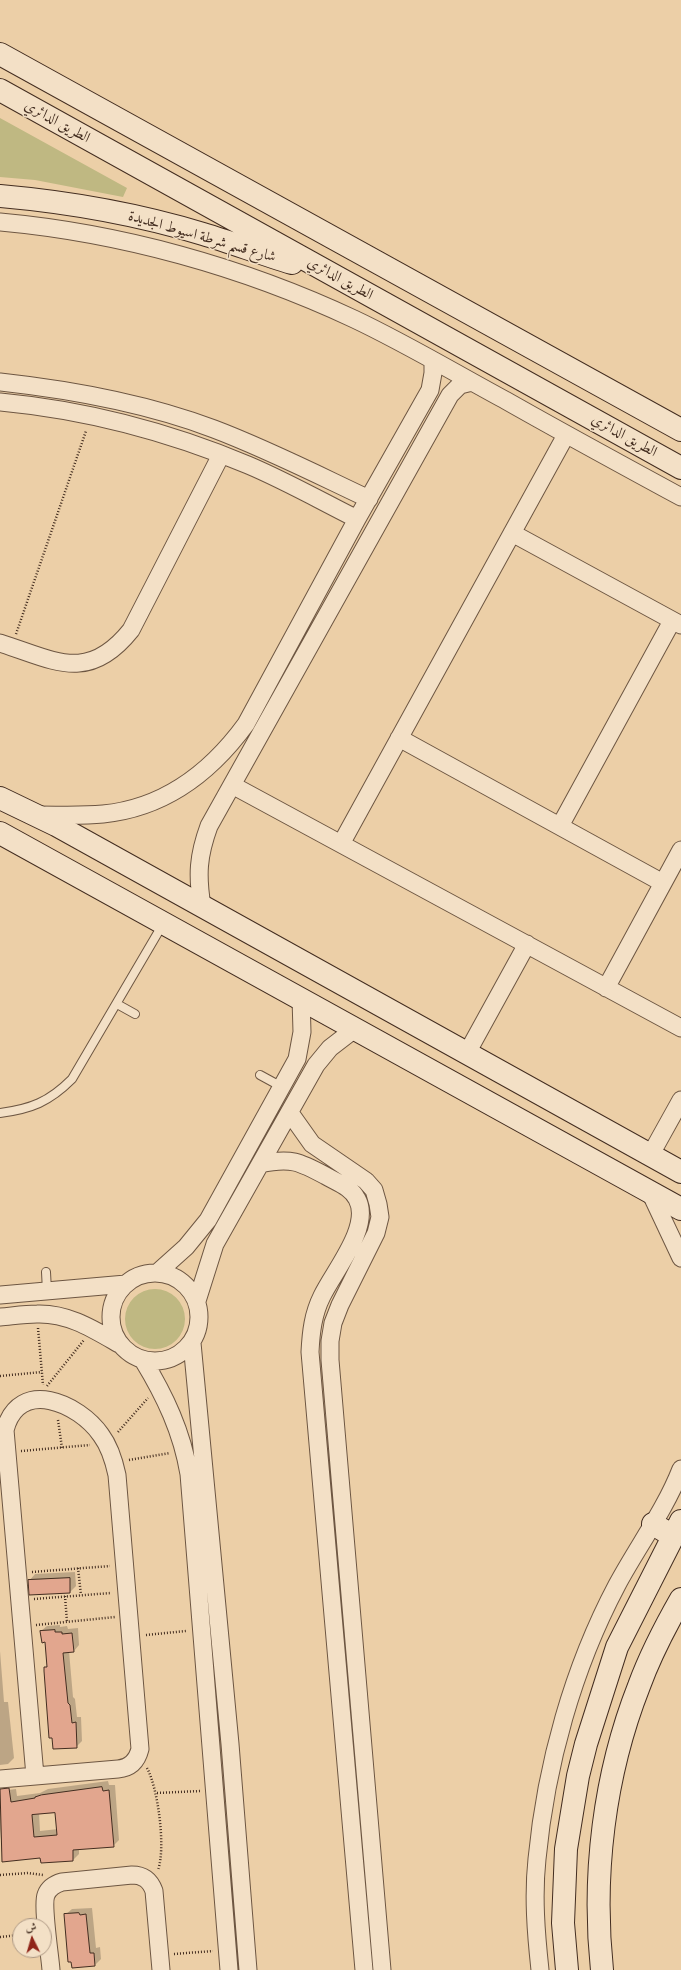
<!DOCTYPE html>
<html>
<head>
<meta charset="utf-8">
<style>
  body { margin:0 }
  #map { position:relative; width:681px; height:1970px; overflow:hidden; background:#eccfa7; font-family:"Gentium Book Plus",Amiri,serif }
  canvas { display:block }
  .north { position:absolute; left:12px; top:1918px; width:40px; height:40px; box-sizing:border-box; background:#f3e0c6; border:1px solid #ad9884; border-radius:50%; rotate:355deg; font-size:11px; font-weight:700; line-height:16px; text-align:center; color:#432d20 }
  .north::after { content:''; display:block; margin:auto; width:14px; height:18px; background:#8f2418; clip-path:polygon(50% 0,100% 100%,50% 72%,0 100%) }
</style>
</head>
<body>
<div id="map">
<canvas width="681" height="1970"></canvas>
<div class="north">ش</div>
</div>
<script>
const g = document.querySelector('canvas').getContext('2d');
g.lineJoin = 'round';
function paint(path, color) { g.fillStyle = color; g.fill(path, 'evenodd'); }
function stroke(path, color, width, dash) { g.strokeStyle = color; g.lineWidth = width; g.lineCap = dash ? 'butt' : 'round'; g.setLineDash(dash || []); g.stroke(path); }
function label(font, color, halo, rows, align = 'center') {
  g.font = font + ' "Gentium Book Plus",Amiri,serif'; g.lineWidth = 3; g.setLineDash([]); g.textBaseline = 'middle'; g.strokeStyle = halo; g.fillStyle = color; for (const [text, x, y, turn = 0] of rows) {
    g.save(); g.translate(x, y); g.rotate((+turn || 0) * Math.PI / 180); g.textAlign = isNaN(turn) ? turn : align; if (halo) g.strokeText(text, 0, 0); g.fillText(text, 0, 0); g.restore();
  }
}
const green = new Path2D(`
  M0,118L127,188L123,197L35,180L0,177Z
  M125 1319a30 30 0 1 1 60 0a30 30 0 1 1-60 0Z`);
const shadow = new Path2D(`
  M75,1572L76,1586L70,1592L29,1581L35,1574Z
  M60,1625V1627L67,1626L68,1629L78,1628L79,1645L74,1651H69L73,1697L75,1699L77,1717H81L82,1741L76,1747L45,1668L48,1665L46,1641L41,1631L47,1626Z
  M0,1651L4,1702H8L14,1758L8,1764L0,1765Z
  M108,1781L109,1785H115L119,1840L113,1846L79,1849V1854L73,1860L41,1857L3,1861L0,1829V1791L16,1789L17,1796L40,1793L48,1789ZM56,1812L58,1829L40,1831L39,1813Z
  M92,1908L96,1948L100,1947L101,1959L95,1965L65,1915L72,1909Z`);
const building = new Path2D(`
  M70,1578V1593L29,1595L28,1580Z
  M55,1630V1632H62V1634L72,1633L74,1652L63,1653L68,1703L70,1705L72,1723L76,1722L77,1748L53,1749L52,1738H49L44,1671V1667H47L45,1642L42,1643L40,1631Z
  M102,1787L103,1791L109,1790L114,1847L73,1850V1861L41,1863L40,1858L2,1862L0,1789L9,1788L11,1802L35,1798V1797L41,1795ZM55,1813L57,1835L34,1837L32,1815Z
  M79,1913L80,1915L86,1914L90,1953H94L95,1966L72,1968L71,1962H68L64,1914Z`);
const path = new Path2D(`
  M16,634L86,431
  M38,1328L43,1385
  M0,1376L42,1372
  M47,1386L84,1340
  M58,1420L62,1448
  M118,1432L148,1398
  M21,1451L90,1445
  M129,1460L170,1453
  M78,1568L81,1595
  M32,1572L110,1566
  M65,1596L67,1622
  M34,1599L111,1593
  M36,1625L115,1617
  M146,1635L186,1631
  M147,1768C158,1788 166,1848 158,1870
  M157,1793L200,1791
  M0,1875L28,1873L43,1875
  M0,1937L20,1935
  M174,1954L213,1951`);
const lane = new Path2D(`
  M117,1004L135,1014
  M260,1075L282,1087
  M0,1113C31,1109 49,1102 72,1079L163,924
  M46,1272L47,1291`);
const street = new Path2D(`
  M0,222C121,233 243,267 354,319C405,343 455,373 505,400C563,433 622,465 681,497
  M0,382C73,390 145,403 214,429C267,449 318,475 369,499
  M0,402C86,410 169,432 248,465C286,481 321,501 357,519
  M512,533L681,625
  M0,643C54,660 88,684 131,630L221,455
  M399,738L663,883
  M232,785L681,1028
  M39,815C61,815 82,816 103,814C164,808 211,772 246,724L357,519L430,390L433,373V361
  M560,826L672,621
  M341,844L566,435
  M202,906C197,875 198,856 209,826L450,395L460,385L472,382
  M606,988L681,850
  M467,1053L527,944
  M290,1113L312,1144L366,1181L374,1190L378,1204L380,1217L376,1233L340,1305L333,1323L330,1341V1360L382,1970
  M651,1154L681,1100
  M260,1164C291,1157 300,1162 326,1176C338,1183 351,1187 357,1199C372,1226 334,1271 322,1296C313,1314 311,1332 310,1352L364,1970
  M650,1192L681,1258
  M111 1317a44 44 0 1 1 88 0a44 44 0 1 1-88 0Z
  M157,1273L186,1247L208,1220L297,1059L302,1032L301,998
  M0,1295L126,1284
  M197,1301L215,1244L316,1065L330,1048L356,1028
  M0,1317C12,1316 25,1314 37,1314C68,1313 93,1329 119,1344
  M192,1343L230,1744L248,1970
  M143,1360C165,1396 182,1432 189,1474L229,1970
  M0,1779L118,1769C130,1768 137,1761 140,1749L117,1475C114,1461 110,1447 101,1435C79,1403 19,1377 5,1430L35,1776
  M51,1970C50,1956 42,1905 46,1895C49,1887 55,1884 62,1882L132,1875C143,1875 150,1880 154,1891L161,1970
  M540,1970C536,1933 533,1896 537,1859C546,1765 573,1668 617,1585C638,1546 665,1510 681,1469`);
const secondary = new Path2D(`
  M0,54L681,430
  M0,90L681,468
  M0,196C68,202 137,214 203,234C233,243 262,254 292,263
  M0,798L56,825L681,1172
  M0,833L681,1209
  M653,1524L673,1536
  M567,1970L563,1923L566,1849L578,1776L586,1744L617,1647L681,1521
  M602,1970C592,1875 604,1775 639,1686C650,1656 665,1627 681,1599`);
const streetNames = [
  ["الطريق الدائري",57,122,29],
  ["شارع قسم شرطة اسيوط الجديدة",202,237,16],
  ["الطريق الدائري",340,279,29],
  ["الطريق الدائري",624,436,29]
];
paint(green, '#bfb882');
paint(shadow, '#0003');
paint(building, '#e2a68e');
stroke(building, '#432d20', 1);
stroke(lane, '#6d5642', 10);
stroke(street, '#6d5642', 19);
stroke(secondary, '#432d20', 24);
stroke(path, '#432d20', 2.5, [1, 2]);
stroke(lane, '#f3e0c6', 8);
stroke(street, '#f3e0c6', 17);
stroke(secondary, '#f3e0c6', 22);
label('15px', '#432d20', '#f3e0c6', streetNames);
</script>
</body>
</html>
